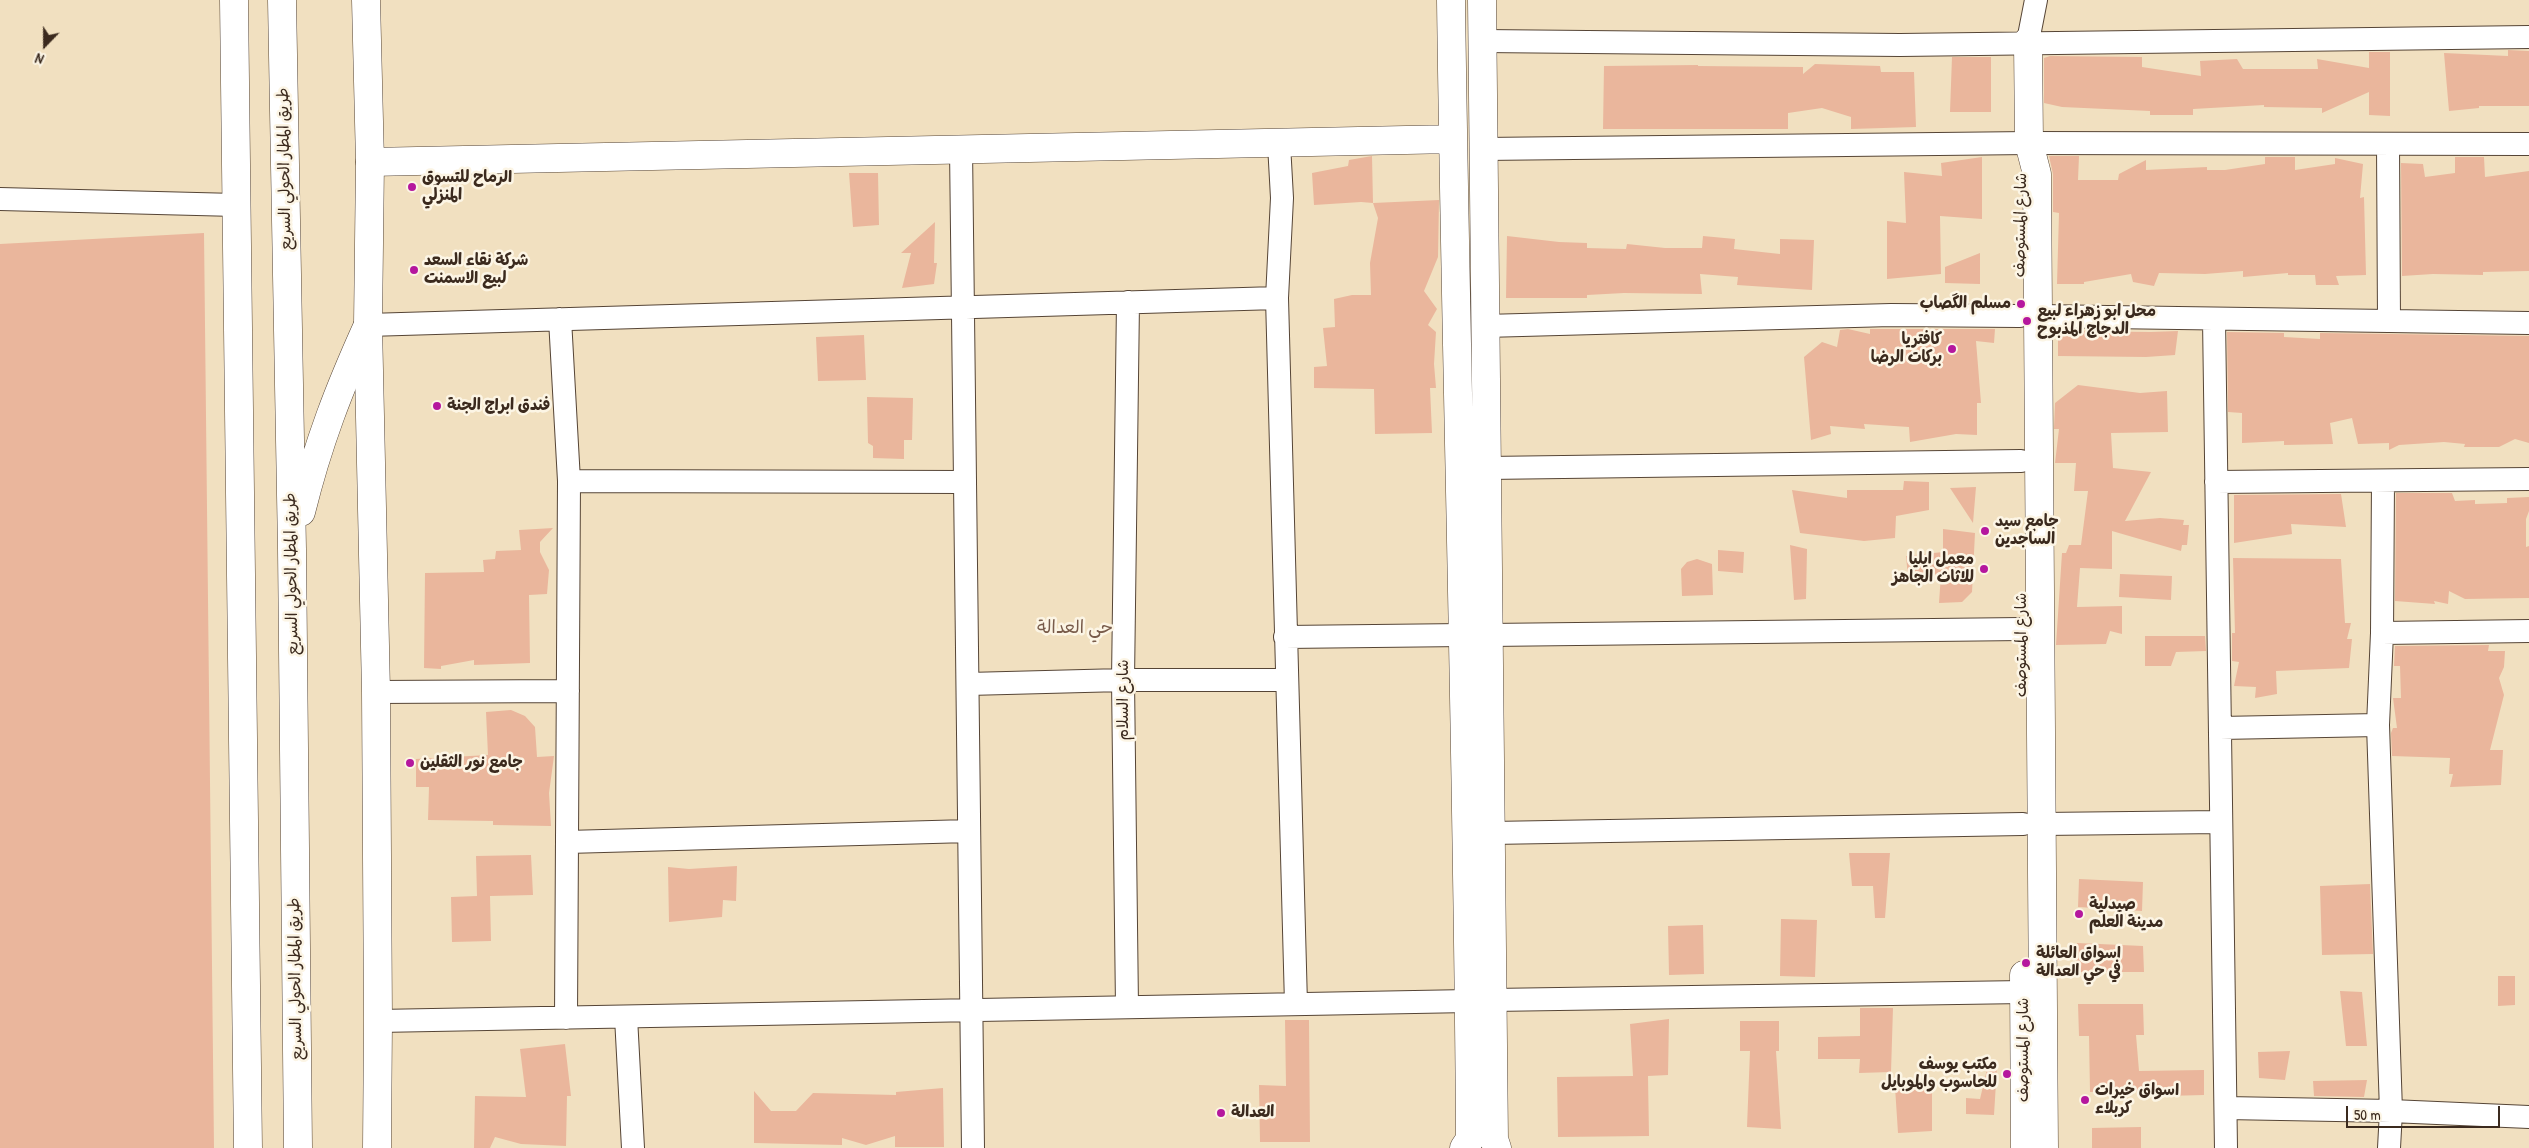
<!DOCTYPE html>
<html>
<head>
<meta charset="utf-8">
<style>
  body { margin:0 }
  #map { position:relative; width:2529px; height:1148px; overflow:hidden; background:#f1e0c0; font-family:"Patrick Hand",sans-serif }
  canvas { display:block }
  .north { position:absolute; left:20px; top:20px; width:50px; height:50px; -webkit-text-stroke:4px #fcf5e5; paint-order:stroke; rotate:202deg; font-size:14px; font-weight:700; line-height:20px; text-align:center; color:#3b2a1e }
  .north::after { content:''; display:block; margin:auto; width:18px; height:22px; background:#3b2a1e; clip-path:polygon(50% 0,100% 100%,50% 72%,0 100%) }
  .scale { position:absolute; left:2346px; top:1106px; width:154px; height:22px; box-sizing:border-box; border:2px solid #3b2a1e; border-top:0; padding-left:6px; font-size:15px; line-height:18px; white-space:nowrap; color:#3b2a1e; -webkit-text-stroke:4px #fcf5e5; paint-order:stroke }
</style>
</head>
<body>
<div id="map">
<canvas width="2529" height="1148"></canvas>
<div class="north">N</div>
<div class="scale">50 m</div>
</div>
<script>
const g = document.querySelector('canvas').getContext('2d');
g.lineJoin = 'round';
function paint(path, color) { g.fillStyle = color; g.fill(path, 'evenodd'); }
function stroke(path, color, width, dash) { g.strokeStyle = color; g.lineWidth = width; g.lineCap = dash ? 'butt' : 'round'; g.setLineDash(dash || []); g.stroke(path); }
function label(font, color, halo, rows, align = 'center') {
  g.font = font + ' "Patrick Hand","Playpen Sans Arabic",sans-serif'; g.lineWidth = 5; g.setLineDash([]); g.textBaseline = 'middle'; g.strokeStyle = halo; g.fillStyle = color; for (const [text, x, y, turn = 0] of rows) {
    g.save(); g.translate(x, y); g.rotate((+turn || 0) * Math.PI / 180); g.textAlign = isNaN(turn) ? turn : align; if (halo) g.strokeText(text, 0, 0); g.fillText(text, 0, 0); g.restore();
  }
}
const building = new Path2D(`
  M2508,50L2529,51V106H2479V108L2449,111L2444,53L2508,56Z
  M2369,52H2390V116L2369,115V92L2322,113V108L2264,107V105L2193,109V115H2150V111L2062,107L2044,103V58L2050,56L2142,57V67L2201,76L2200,61L2237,59L2243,69H2318L2317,59L2369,68Z
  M1952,57H1991V112H1950Z
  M1815,64L1880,66L1881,72H1914L1916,127L1851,129V117L1822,108L1788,113V129H1603L1604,66L1698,65V66L1803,67V74Z
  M1372,156L1373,203L1361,202L1314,205L1312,173L1348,166L1349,160Z
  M2049,156H2079L2078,180H2118L2119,174L2146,160V170L2207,167V170H2225L2265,164V157H2295V170L2335,164V158L2363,164L2360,198L2364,197L2366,275L2336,276L2339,285H2316L2315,275H2288V273L2243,277V271L2205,274L2159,273L2154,286L2133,282L2131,274L2084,282V284H2057L2059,213L2053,212V174Z
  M1982,157V219L1940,216L1941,274L1887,279V221L1906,223L1904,172L1942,176L1941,163Z
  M2455,157H2484L2485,177L2529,171V271L2483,272V275L2433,274L2402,276L2401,163L2423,164L2425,177L2455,173Z
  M849,173H878L879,225L853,227Z
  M1439,200L1438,257L1424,291L1437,309L1428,325L1436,332L1434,364L1436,388H1430L1432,433L1375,434L1374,389L1314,388V367L1327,366L1323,328L1335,327L1334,299L1352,295H1371L1370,263L1378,218L1373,203Z
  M935,222L934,263H937L934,284L902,288L911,253H901Z
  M204,233L214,1148H0V244Z
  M1507,236L1559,242L1587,243V248L1626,249L1627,244L1665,248H1702L1703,236L1735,239L1734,249L1780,254V239L1814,240L1812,290L1737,285L1738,277L1700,274L1702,294L1624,293L1587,295V298H1506Z
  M1980,253V284L1945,283V267Z
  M1848,329L1870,334V329H1995L1994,343L1976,341L1981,403H1977V435L1956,434L1910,442L1909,427L1864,424L1865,429L1830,426L1831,434L1811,440L1804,357L1822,342L1837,347L1840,330Z
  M2058,331L2151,332L2178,331L2175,355L2146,357L2058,356Z
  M2227,332L2284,333V337L2320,339V333L2529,336V443L2515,439L2499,447H2464L2465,444L2444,442L2399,445L2389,450V443L2358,444L2352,418L2330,423L2333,444L2284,445V441L2242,443V413L2228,412Z
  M864,335L866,380L818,381L816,337Z
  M2078,385L2140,393L2167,391L2168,432L2111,433L2113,468L2151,472L2125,521L2160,518L2184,520L2183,525H2189L2187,545H2182L2181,551L2112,531V569L2080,568L2077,607L2122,606V634L2110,631L2106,644L2056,645L2062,553H2066L2069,545H2081L2088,491H2074L2076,463H2055L2059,429H2054L2055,403Z
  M867,397L913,398L912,440H904V459L873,458V446L868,443Z
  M1904,481L1929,482V510L1896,516L1895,538L1864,541L1800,533L1792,490L1847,498V490H1903Z
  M1976,487L1973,523L1950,488Z
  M2396,493H2452L2455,501L2475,500V504L2507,503V498L2529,497V511L2526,519V547L2529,546V598L2465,599L2449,591L2448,604L2434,601L2435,604L2395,601Z
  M2341,494L2346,527L2291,524L2292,534L2234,543V495Z
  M553,528L540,542V552L549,570L547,594L529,595L530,663L474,665V660L441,666V669L424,668L425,573L484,572L483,560L495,559L496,551L521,550L519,530Z
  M1943,529L1975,533L1972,592L1962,602L1939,603L1941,574L1908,577L1906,556L1943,552Z
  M1790,545L1807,549L1806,599L1794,600Z
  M1718,550L1744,552L1743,573L1718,571Z
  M2233,558L2341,559L2345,623H2351L2347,639H2352L2349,668L2276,671L2277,694L2255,698L2256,687L2234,686L2239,662L2232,661V633H2235Z
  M1697,559L1712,564L1713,595L1682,596L1681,569L1687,562Z
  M2120,574L2172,576L2171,600L2119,597Z
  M2145,636H2205L2206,651L2176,652L2171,666H2145Z
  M2489,645L2488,651H2505L2504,667L2499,678L2504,695L2490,750H2503L2501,785L2450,787L2453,774H2449L2450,758L2392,756L2391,733L2393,728H2397L2393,698H2401L2400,666H2394L2395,646Z
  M511,710L525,716L535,727L537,757L554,756L549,793L551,826L493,825V821L428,820L429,787H416V759L488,755L486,712Z
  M1849,853H1890L1885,918H1875L1873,886H1852Z
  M531,855L533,895L490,896L491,941L452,942L451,897L477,896L476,856Z
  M737,866L736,901L723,900L722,917L669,922L668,867L689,869Z
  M2079,879L2143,882L2142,911L2078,907Z
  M2370,884L2373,954L2322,955L2320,886Z
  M1781,919L1817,920L1815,977L1780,976Z
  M1703,925L1704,974L1669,975L1668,926Z
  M2077,943L2143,946L2144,972H2076Z
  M2498,976H2515V1005L2498,1006Z
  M2340,991L2362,992L2367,1046H2346Z
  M2078,1004H2143L2144,1035H2136L2139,1071L2204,1070V1095L2166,1096V1091L2090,1092L2089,1036H2079Z
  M1860,1008H1893L1891,1072L1859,1073L1860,1059H1818V1037L1860,1036Z
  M1669,1019L1668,1075L1648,1076L1649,1136L1558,1137L1557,1077L1633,1076L1630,1024Z
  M1285,1020H1309L1310,1142H1260L1259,1085L1286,1086Z
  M1740,1021H1779V1051H1776L1781,1129L1747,1127L1750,1051H1740Z
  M565,1044L571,1096H567L566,1146L521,1144L495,1137L490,1148H474L475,1096L526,1097L520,1049Z
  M2290,1051L2285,1080L2259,1078L2258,1052Z
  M1988,1065L1997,1067L1994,1115L1966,1114V1098L1980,1099Z
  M2367,1080L2364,1097L2314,1096L2313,1081Z
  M1895,1087H1932V1131L1898,1133Z
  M943,1088L944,1147H895V1136L866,1145L842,1138V1145L754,1143V1091L771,1111H796L813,1093L896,1095V1092Z
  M2141,1127V1148H2092V1128Z`);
const minor = new Path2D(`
  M1483,41L1900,45L2529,37
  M2028,41L2036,0
  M1279,144L1282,198L1277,298L1296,1004
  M2388,144L2389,321
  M961,148L973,1148
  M1483,149L2029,143L2529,144
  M0,199L236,205
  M2038,316L2529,323
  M560,319L569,481L566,1018
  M2214,319L2226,1148
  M368,325L1277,298
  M1485,326L1891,315L2020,316
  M1487,468L2021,461
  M569,481L965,482
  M2383,481L2382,633L2529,631
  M2216,482L2529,479
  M2382,633L2378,725L2391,1111L2389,1148
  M1488,635L2022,629
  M1285,637L1464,635
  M968,684L1123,680H1287
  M376,692L568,691
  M2220,728L2378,725
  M2042,824L2221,822
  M1491,833L2023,824
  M567,842L969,831
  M1492,1000L2024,992
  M1127,1007L1123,680L1128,302
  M626,1017L633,1148
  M378,1021L1469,1001
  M2226,1108L2391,1111L2529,1117`);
const tertiary = new Path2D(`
  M1451,0C1456,380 1468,759 1470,1139L1464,1148
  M1482,0L1494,1139L1497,1148
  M2028,41L2029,143L2037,174L2044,1148
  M370,162L1453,139
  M2024,975L2025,1148`);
const secondary = new Path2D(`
  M366,0L370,162L368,325L376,692L378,1021L377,1148`);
const trunk = new Path2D(`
  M234,0L248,1148
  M282,0L292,549L298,1148
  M301,512C318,443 339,389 368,325`);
const markers = [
  [412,187,5,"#b5179e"],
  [414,270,5,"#b5179e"],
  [2021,304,5,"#b5179e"],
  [2027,321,5,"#b5179e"],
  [1952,349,5,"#b5179e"],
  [437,406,5,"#b5179e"],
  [1985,531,5,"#b5179e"],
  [1984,569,5,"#b5179e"],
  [410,763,5,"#b5179e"],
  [2079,914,5,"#b5179e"],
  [2026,963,5,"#b5179e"],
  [2007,1074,5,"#b5179e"],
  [2085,1100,5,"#b5179e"],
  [1221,1113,5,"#b5179e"]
];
const streetNames = [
  ["طريق المطار الحولي السريع",285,169,-91],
  ["شارع المستوصف",2021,225,-89],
  ["طريق المطار الحولي السريع",292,574,-91],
  ["شارع المستوصف",2022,645,-90],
  ["شارع السلام",1124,700,-90],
  ["طريق المطار الحولي السريع",296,979,-91],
  ["شارع المستوصف",2024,1050,-90]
];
const poiNames = [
  ["الرماح للتسوق",422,178],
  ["المنزلي",422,196],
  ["شركة نقاء السعد",424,261],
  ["لبيع الاسمنت",424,279],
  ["مسلم الگصاب",2011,304,"right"],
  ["محل ابو زهراء لبيع",2037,312],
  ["الدجاج المذبوح",2037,330],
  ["كافتريا",1942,340,"right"],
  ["بركات الرضا",1942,358,"right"],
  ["فندق ابراج الجنة",447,406],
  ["جامع سيد",1995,522],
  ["الساجدين",1995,540],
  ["معمل ايليا",1974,560,"right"],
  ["للاثاث الجاهز",1974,578,"right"],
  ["جامع نور الثقلين",420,763],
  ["صيدلية",2089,905],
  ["مدينة العلم",2089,923],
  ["اسواق العائلة",2036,954],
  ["في حي العدالة",2036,972],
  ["مكتب يوسف",1997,1065,"right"],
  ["للحاسوب والموبايل",1997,1083,"right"],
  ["اسواق خيرات",2095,1091],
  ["كربلاء",2095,1109],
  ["العدالة",1231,1113]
];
const neighbourhoodNames = [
  ["حي العدالة",1075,628]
];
paint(building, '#eab69c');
stroke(minor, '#564536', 24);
stroke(tertiary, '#564536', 29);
stroke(secondary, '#564536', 29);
stroke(trunk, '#564536', 29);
stroke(minor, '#fff', 22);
stroke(tertiary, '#fff', 28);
stroke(secondary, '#fff', 28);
stroke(trunk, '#fff', 28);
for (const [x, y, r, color] of markers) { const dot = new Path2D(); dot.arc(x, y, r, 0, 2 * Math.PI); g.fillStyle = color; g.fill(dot); stroke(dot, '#fcf5e5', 2); }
label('16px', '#3b2a1e', '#fcf5e5', streetNames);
label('bold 16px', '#3b2a1e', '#fcf5e5', poiNames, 'left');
label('18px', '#785b4a', '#fcf5e5', neighbourhoodNames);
</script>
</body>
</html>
